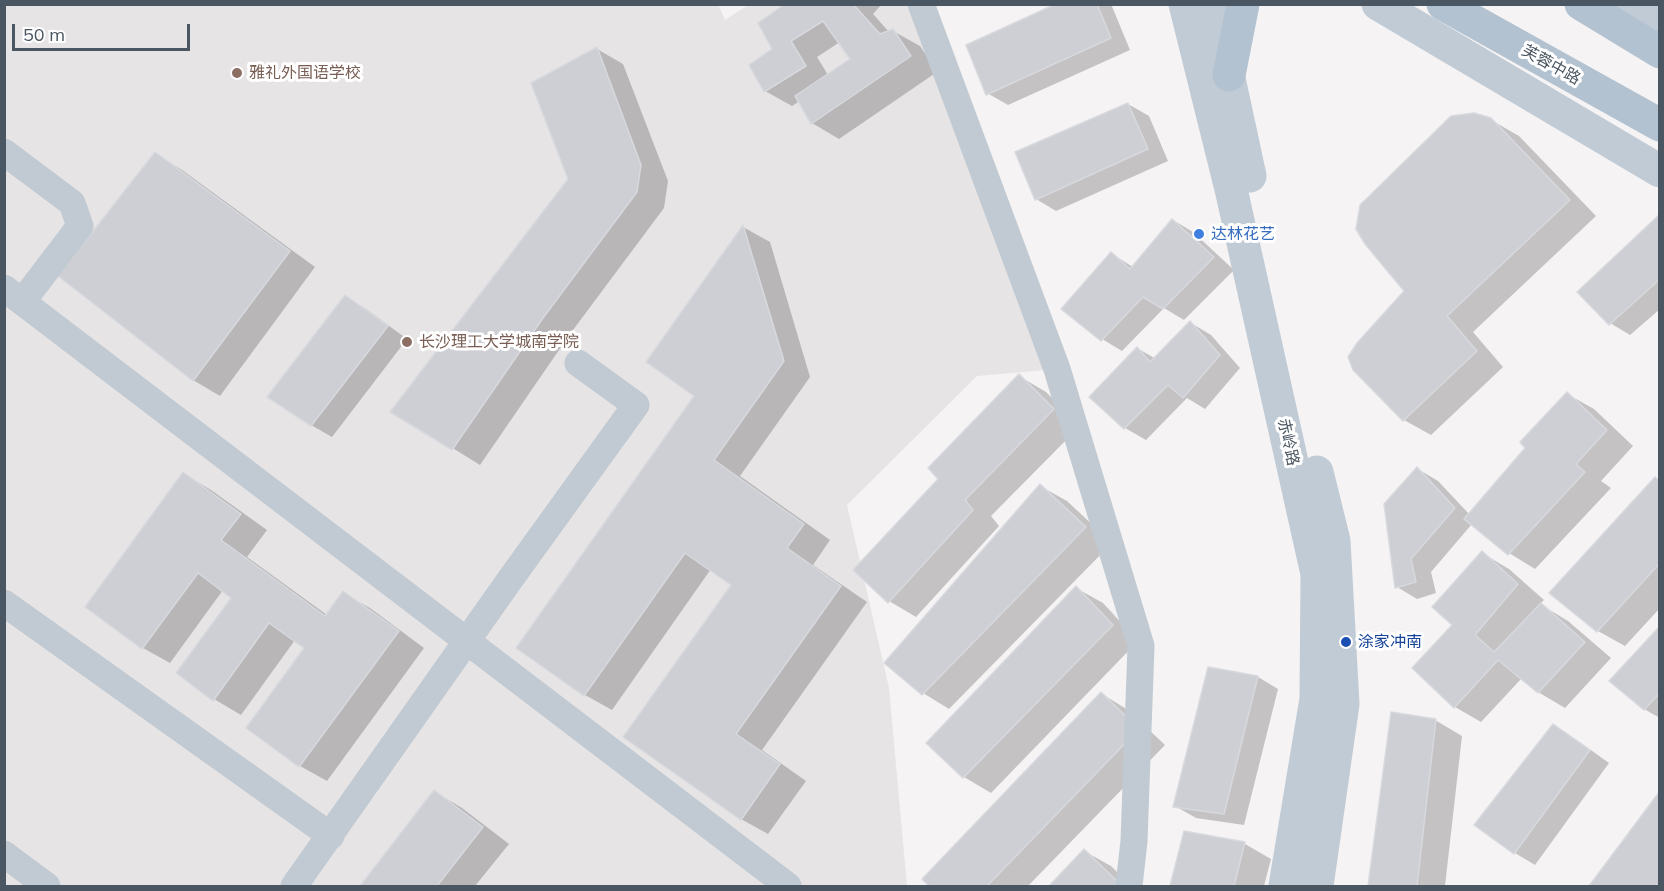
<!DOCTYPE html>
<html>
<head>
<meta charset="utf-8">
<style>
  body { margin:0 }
  #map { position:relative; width:1664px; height:891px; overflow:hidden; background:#f5f3f3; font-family:Mulish,sans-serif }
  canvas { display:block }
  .frame { position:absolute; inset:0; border:6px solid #4a5661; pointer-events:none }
  .scale { position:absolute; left:12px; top:24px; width:178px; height:27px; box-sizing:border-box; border:3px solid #4a5661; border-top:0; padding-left:8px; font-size:18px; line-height:21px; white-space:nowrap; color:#4a5661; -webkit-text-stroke:4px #fff; paint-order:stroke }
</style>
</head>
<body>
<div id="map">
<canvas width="1664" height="891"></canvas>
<div class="frame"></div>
<div class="scale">50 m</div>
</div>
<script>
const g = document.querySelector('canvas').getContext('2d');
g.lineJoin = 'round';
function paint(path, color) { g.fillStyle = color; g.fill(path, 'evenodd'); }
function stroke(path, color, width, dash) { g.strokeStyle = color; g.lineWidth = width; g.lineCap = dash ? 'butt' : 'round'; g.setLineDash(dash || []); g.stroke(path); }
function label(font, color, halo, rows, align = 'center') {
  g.font = font + ' Mulish,"Noto Sans SC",sans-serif'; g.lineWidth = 6; g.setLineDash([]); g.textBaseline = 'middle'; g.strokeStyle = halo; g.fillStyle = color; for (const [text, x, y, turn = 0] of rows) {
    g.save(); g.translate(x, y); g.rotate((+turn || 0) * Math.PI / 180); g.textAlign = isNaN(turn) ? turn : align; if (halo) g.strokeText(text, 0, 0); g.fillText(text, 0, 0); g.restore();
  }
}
const education = new Path2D(`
  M718,4L725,20L748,5H926L1057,369L977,376L847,505L889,688L907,886H5V5Z`);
const shadow = new Path2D(`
  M787,4H882L873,14L889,32L893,31L920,46L937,72L839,139L812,123L800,101L792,106L765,91L774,49ZM840,42L852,59L828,75L817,57Z
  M1060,4H1111L1130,50L1008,105L987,93Z
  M597,49L623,64L668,181L664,208L570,334L480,465L393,411L570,179Z
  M1128,104L1149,116L1168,161L1056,211L1036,199Z
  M1491,120L1519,136L1596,216L1473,332L1503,367L1431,435L1404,420L1406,291Z
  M155,154L182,170L315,267L220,396L193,380Z
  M1660,216V309L1630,335L1610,323Z
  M1173,220L1193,232L1234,270L1184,320L1164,308L1122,351L1102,339L1112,254L1133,267Z
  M743,227L770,242L810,377L740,476L830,540L813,565L867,602L762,750L806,781L768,834L741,819L625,736L733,584L711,569L612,710L585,695L697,396Z
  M346,297L366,309L407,339L332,437L311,425Z
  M1191,323L1211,335L1240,368L1205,409L1187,398L1146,440L1125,428L1091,397L1137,348L1156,359Z
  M1019,376L1046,392L1080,426L991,516L999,526L916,617L889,601L940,479Z
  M1567,394L1594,409L1633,446L1601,481L1611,488L1535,569L1509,553L1472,524L1431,572L1436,593L1417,599L1397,587L1418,469L1438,481L1470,515L1527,448Z
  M184,474L211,490L267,530L247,557L327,615L343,593L370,608L424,648L327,781L300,766L248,728L306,648L295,640L241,715L214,699L233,597L223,590L170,663L143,648L87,607Z
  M1660,481V608L1625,646L1598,631Z
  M1040,486L1067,501L1112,543L949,709L923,693Z
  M1482,553L1509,569L1544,600L1540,604L1568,621L1611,658L1565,708L1538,692L1522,678L1481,722L1455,707L1454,625Z
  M1076,588L1103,603L1138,641L991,793L964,777L928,743Z
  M1660,628V718L1644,709Z
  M1209,669L1258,677L1278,689L1244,825L1196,818L1175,806Z
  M1102,694L1128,710L1165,745L1028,886H931L924,879Z
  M1393,713L1435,720L1462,736L1445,886H1370Z
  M1554,726L1574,738L1609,763L1535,865L1515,853Z
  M435,792L462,808L509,844L475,886H362Z
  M1660,793V886H1591Z
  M1185,833L1245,844L1271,859L1264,886H1171Z
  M1084,851L1111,866L1131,886H1051Z`);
const building = new Path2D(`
  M785,4H853L880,34L893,29L911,56L811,124L795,96L850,59L823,21L791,41L806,66L764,92L749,65L772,49L758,23Z
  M1056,4H1097L1111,38L986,95L966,45Z
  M597,47L641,165L637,192L543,318L452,450L390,412L568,179L531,83Z
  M1128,103L1148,149L1035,200L1015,152Z
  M1474,113L1491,118L1570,200L1447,316L1477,351L1403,421L1353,370L1348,357L1357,343L1404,291L1365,244L1356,229L1360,205L1451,116Z
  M155,152L290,251L193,381L58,276Z
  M1660,214V279L1609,325L1577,292Z
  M1172,219L1214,257L1163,309L1143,297L1101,341L1061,309L1111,252L1130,269Z
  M743,225L784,361L714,460L804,524L787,548L841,586L736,734L780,764L741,820L623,737L731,585L685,553L584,696L516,648L694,396L646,362Z
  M345,295L388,326L311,426L267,397Z
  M1190,321L1220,355L1183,398L1168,385L1124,429L1089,397L1137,347L1150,362Z
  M1019,374L1054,409L965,500L973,510L888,603L853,570L938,479L928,468Z
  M1567,392L1607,430L1576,464L1585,472L1508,555L1464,519L1525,448L1520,442Z
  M1417,467L1455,508L1411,559L1416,582L1395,588L1384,504Z
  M183,472L241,514L221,540L325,616L343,591L399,631L299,767L246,728L304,648L269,623L213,701L176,673L231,598L198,573L142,649L85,607Z
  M1655,477L1660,481V563L1597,632L1549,593Z
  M1040,484L1086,527L922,695L884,663Z
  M1482,551L1518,584L1475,635L1494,652L1541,603L1585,642L1538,693L1498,660L1454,708L1412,668L1452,625L1432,607Z
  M1076,586L1113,625L963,778L926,743Z
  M1660,626V693L1644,710L1609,681Z
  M1208,667L1258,676L1224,814L1173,807Z
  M1101,692L1139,729L987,886H929L922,879Z
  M1391,712L1436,719L1417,886H1368Z
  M1553,724L1590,750L1514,854L1474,825Z
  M434,790L483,827L437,886H360Z
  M1660,791L1659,886H1589Z
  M1184,831L1245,842L1234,886H1170Z
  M1084,849L1120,884L1117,886H1049Z`);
const street = new Path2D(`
  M921,4L1057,369L1141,646L1134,841L1129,886
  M4,152L72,203L80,226L22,302
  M4,288L788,886
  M4,603L331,836
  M4,854L47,886
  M294,886L509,581L636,405L578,363`);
const secondary = new Path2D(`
  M1185,4L1231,189L1317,574L1316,699L1285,886
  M1213,4L1250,176
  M1378,4L1660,171
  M1625,4L1660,25
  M1317,886L1343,704L1334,541L1317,472`);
const primary = new Path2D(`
  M1443,4L1660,125
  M1581,4L1660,52
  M1229,75L1243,4`);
const markers = [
  [237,73,6,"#8d6e63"],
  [1199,234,6,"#3f7fe0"],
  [407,342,6,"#8d6e63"],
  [1346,642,6,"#1a4fb4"]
];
const streetNames = [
  ["芙蓉中路",1551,65,29],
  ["赤岭路",1288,442,77]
];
const educationNames = [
  ["雅礼外国语学校",249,73],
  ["长沙理工大学城南学院",419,342]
];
const shopNames = [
  ["达林花艺",1211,234]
];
const transitNames = [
  ["涂家冲南",1358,642]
];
paint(education, '#e6e4e5');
paint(shadow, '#0003');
paint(building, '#cdcfd5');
stroke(building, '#d7d9de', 1.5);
stroke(street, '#c1cad2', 27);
stroke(secondary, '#c1cbd6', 33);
stroke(primary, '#b3c2d1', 33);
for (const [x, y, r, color] of markers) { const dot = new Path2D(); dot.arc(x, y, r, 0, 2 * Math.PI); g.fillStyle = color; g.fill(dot); stroke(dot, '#fff', 2); }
label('16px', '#4a5661', '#fff', streetNames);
label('16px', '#785e54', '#fff', educationNames, 'left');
label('16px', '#366cbe', '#fff', shopNames, 'left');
label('16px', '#164399', '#fff', transitNames, 'left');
</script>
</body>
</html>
